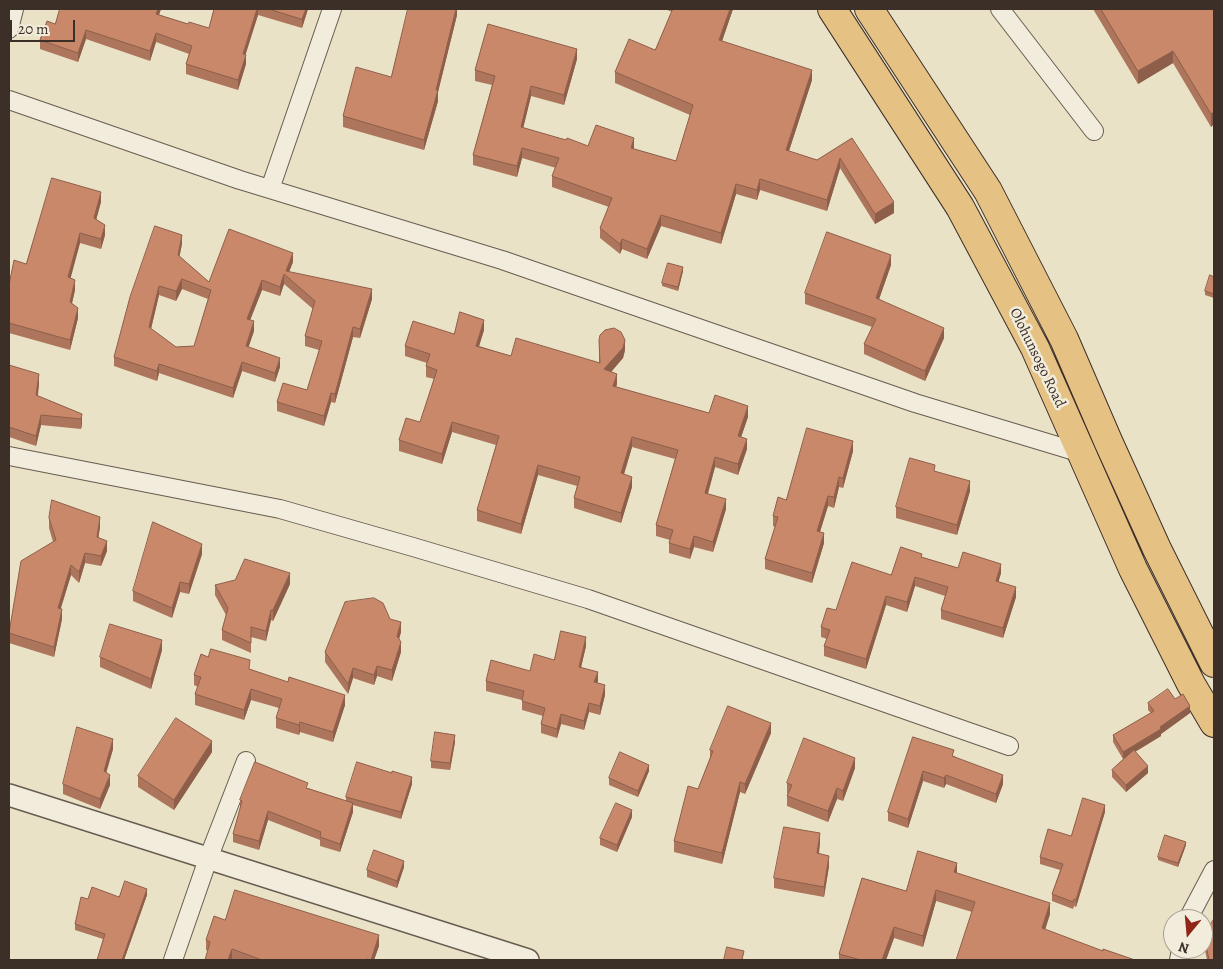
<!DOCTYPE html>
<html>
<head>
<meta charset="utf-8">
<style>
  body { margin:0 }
  #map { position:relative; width:1223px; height:969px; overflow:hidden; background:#eae2c7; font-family:Alegreya,serif }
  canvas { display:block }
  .frame { position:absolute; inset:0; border:10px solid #3c2f28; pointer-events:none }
  .north { position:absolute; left:1163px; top:909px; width:50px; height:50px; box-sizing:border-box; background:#f1ecdb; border:1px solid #a9a093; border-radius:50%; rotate:197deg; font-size:14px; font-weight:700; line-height:20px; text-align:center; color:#3c2f28 }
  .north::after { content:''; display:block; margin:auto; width:18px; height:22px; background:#8f2418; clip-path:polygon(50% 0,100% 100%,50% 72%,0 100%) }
  .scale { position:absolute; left:10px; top:20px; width:65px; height:22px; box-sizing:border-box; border:2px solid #3c2f28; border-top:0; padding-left:6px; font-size:15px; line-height:18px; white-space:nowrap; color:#3c2f28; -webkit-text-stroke:4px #f1ecdb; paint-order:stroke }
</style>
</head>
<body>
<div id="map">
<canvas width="1223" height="969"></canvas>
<div class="frame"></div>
<div class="north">N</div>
<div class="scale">20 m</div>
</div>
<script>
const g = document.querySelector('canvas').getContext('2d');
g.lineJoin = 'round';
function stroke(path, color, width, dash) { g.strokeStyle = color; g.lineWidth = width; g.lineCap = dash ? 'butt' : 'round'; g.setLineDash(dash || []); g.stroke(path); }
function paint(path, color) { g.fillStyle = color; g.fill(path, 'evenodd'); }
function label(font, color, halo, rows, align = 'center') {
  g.font = font + ' Alegreya,serif'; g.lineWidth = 5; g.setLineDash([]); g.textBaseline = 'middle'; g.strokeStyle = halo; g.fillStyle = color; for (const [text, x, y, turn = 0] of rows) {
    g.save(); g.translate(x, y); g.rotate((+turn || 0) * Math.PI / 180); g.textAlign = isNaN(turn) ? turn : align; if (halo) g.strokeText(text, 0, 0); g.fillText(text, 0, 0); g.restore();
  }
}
const minor = new Path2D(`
  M1000,9L1094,131
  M9,29L14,9
  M9,100L240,180L502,260L915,403L1081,453
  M270,189L332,9
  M9,456L280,509L413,547L588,599L1009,746
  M1188,919L1214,870
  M173,960L208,859L246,761
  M1179,960L1181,949`);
const tertiary = new Path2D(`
  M9,795L528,960`);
const primary = new Path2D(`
  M832,9L960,207L1035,348L1133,569L1191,684L1214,723
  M869,9L988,191L1064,339L1108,441L1157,549L1214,663`);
const wall = new Path2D(`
  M161,9L159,15L188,24L209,28L214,9H308L302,28L258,15L245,54L246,64L238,90L186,74V64L189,54L156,42L150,61L86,39L78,62L40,49V40L55,24Z
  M457,9V15L438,92V101L424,150L343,127V116L391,77Z
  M665,9H733L722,41L812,80L789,151L817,160L852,138L894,213L875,224L840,168L827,211L760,190L757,200L736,194L721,244L661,226L647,259L622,249L620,254L600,238V228L609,207L552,187V176L556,168L522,158L517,177L473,165V155L492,85L475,81V70L577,59L564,105L531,96L523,128L588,146L634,149L676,161L690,115L615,83V72L655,50L672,12Z
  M1093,9H1214V124L1211,127L1173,63L1138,84Z
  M101,202L96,219L105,235L101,249L80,243L70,278L75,290L72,303L78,318L70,350L9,333V285L26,264Z
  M182,244L179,256L209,282L293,262L289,272L372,299L360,338L353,337L335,403L331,402L324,426L277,411V402L307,390L319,350L305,346V336L313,309L284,284L280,296L262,290L250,320L254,331L248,347L280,367L275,382L242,371L233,398L159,373L157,381L114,366V357ZM182,289L208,299L194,346L176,347L151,329L159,295L176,301Z
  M891,265L879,299L944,338L925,381L864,354V344L872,327L805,304V293Z
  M683,271L678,291L662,286V283Z
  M1214,277V298L1205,295V291Z
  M484,330L479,346L511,356L599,363V340L625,350L623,358L611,372L617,384L616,387L709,413L748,417L741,437L747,449L738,475L715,467L708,494L726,509L713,552L694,547L690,559L669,553V543L670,540L656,536V525L675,459L632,447L624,474L632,487L621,523L574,508V498L577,486L538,475L521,534L477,521V510L496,445L452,432L442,464L399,451V440L420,422L434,379L426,377V366L427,363L405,356V346L454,334Z
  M9,365L39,384L38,396L82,414V424L81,429L41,425L36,446L9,437Z
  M853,451L843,488L839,487L834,508L828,506L820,532L824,543L812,583L765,569V559L775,527L773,526V516L786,500Z
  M935,471L970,491L957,535L896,518V507Z
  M49,518L100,527L98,538L107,551L101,566L85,563L79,583L71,575L60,609L62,619L54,657L9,643V630L53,542L49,528Z
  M202,554L189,594L180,592L172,618L133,601V591Z
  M922,557L958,568L1001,573L998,582L1016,597L1003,638L941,619V610L945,596L915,586L907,612L886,605L866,669L824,656V646L827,639L821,637V627L836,610L891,575Z
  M290,584L273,621L271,620L266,641L251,637V653L222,640V630L226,615L215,595V585Z
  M390,619L401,632L399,639L401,652L392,681L377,676L374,685L353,678L348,694L325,662V652Z
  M586,646L581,667L598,681L597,683L605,695L600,715L589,712L584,730L561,724L557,738L541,733V724L543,716L522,710V700L486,691V681L530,671Z
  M162,650L151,689L100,667V657Z
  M250,669L345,705L333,742L300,732L299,735L276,728V718L279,708L251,700L244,720L195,705V694L198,687L194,685V675Z
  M1175,699L1190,713L1161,734V736L1135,752L1148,773L1126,792L1112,777V770L1127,756L1123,759L1113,742V735L1151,713L1148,710V703Z
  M771,733L745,794L740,792L722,864L674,852V841L698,789L710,758V750Z
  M913,737L954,756L1003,784L996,803L946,784L944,788L923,781L908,828L888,821V812Z
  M455,742L450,770L431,768V761Z
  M113,749L106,772L110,785L100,809L63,794V784Z
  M212,752L174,810L138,787V776Z
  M855,768L843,801L837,799L828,822L787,806V796L788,794L787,793V783Z
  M649,771L638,797L609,785V778Z
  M412,784L401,819L353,805V812L340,852L320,846V840L268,820L259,850L233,842V834L240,809V800L308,788L346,801V797Z
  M1105,812L1076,907L1074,906L1073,909L1052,901V894L1060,870L1040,864V857Z
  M632,817L617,852L600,845V838Z
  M820,843L819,854L829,866L824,897L774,888V878Z
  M1186,845L1178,867L1158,860V857Z
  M918,851L957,863V873L1050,903V914L1045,930L1103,951V949L1135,960H956L972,912L936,901L923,947L894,938L886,960H839V954L862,878L906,891Z
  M404,867L397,888L367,877V870Z
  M147,895L124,960H97L103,939L75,930V924L88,899Z
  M225,920L379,946L374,960H235L206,950V940Z
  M1204,934L1214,960H1207L1204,946Z`);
const shadedWall = new Path2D(`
  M158,9H161L156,23V14Z
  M257,9H258V15L243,63V54Z
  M306,9H308L302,28V19Z
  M456,9H457V15L438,92V101L424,150V140L436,90Z
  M730,9H733L719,50V40Z
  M86,30V39L78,62V53Z
  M156,33V42L150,61V51Z
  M577,49V59L564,105V95Z
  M1173,51V63L1138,84V71Z
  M246,55V64L238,90V80Z
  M812,70V80L786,160V150Z
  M531,86V96L521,137V127Z
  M1214,112V124L1211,127V114Z
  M634,138V149L631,148Z
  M522,148V158L517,177V166Z
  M840,158V168L827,211V200Z
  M760,179V190L757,200V190Z
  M736,184V194L721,244V233Z
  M101,192V202L94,228V218Z
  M894,202V213L875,224V214Z
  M661,215V226L647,259V249Z
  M105,225V235L101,249V239Z
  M80,233V243L68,288V277Z
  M182,235V244L178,264V255Z
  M622,239V249L620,254V244Z
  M293,253V262L287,277L286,271Z
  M891,255V265L876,308V298Z
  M683,267V271L678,291V287Z
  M284,274V284L280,296V287Z
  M182,279V289L176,301V291Z
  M75,280V290L70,312V302Z
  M262,280V290L247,328V319Z
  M159,286V295L149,337V327Z
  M372,289V299L360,338V329Z
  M78,308V318L70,350V340Z
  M484,320V330L476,356V346Z
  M254,321V331L246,355V346Z
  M353,327V337L335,403V394Z
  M944,328V338L925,381V371Z
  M625,340V350L623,358L604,380V369Z
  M280,358V367L275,382V373Z
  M242,362V371L233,398V388Z
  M159,364V373L157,381V371Z
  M39,374V384L36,406V395Z
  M617,374V384L613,396V386Z
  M331,393V402L324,426V416Z
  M748,406V417L738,446V436Z
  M82,414V424L81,429V419Z
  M41,415V425L36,446V436Z
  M452,422V432L442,464V454Z
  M632,437V447L621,484V473Z
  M747,439V449L738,475V464Z
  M853,441V451L843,488V478Z
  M715,457V467L705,503V493Z
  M538,465V475L521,534V524Z
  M632,477V487L621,523V513Z
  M839,477V487L834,508V497Z
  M970,481V491L957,535V525Z
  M828,496V506L817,541V531Z
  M726,499V509L713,552V542Z
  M100,517V527L97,548V537Z
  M824,533V543L812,583V573Z
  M694,536V547L690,559V549Z
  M107,541V551L101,566V556Z
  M202,544V554L189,594V584Z
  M85,553V563L79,583V572Z
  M1001,564V573L996,591V581Z
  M71,565V575L58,618V608Z
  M290,573V584L273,621V610Z
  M915,577V586L907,612V602Z
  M180,582V592L172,618V608Z
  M1016,587V597L1003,638V628Z
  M886,596V605L866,669V659Z
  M62,609V619L54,657V647Z
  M271,610V620L266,641V631Z
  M401,622V632L397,646V636Z
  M586,637V646L579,676V667Z
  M162,640V650L151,689V679Z
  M401,642V652L392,681V670Z
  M377,666V676L374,685V675Z
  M353,668V678L348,694V684Z
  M598,672V681L594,692V682Z
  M605,685V695L600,715V706Z
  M251,689V700L244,720V710Z
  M345,695V705L333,742V732Z
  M589,703V712L584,730V721Z
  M1190,706V713L1161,734V736L1123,759V752Z
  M561,714V724L557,738V729Z
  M300,722V732L299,735V725Z
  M771,723V733L745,794V784Z
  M455,735V742L450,770V763Z
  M113,739V749L104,781V771Z
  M212,741V752L174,810V800Z
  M855,758V768L843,801V791Z
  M649,765V771L638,797V791Z
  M1148,766V773L1126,792V785Z
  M923,771V781L908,828V819Z
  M110,775V785L100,809V799Z
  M946,775V784L944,788V778Z
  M1003,775V784L996,803V794Z
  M412,777V784L401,819V812Z
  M740,782V792L722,864V853Z
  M837,788V799L828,822V811Z
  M353,803V812L340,852V844Z
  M1105,805V812L1076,907V900Z
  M632,810V817L617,852V845Z
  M268,811V820L259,850V841Z
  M820,833V843L817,864V853Z
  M1186,842V845L1178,867V863Z
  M829,856V866L824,897V887Z
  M404,861V867L397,888V881Z
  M957,863V874L954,872Z
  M147,889V895L124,960H122Z
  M936,890V901L923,947V936Z
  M1050,903V914L1042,939V928Z
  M894,927V938L886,960H882Z
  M379,935V946L374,960H371Z
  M232,949V959L231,960H228Z`);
const building = new Path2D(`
  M60,9H158L156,14L188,24L189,22L209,28L214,9H257L243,54L246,55L238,80L186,64L192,46L156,33L150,51L86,30L78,53L40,40L47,21L55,24Z
  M269,9H306L302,19Z
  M408,9H456L436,90H438L424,140L343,116L356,67L391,77Z
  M673,9H730L719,40L812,70L786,150L817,160L852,138L894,202L875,214L840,158L827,200L760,179L757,190L736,184L721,233L661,215L647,249L622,239L620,244L600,228L612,198L552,176L559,158L522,148L517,166L473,155L495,76L475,70L488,24L577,49L564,95L531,86L521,127L566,140L567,138L588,146L596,125L634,138L631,148L676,161L693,105L615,72L629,39L655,50Z
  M1101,9H1214V112L1211,114L1173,51L1138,71Z
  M52,178L101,192L94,218L105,225L101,239L80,233L68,277L75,280L70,302L78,308L70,340L9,323V285L14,260L26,264Z
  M155,226L182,235L178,255L209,282L229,229L293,253L286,271L372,289L360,329L353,327L335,394L331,393L324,416L277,402L283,383L307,390L322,341L305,336L315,301L284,274L280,287L262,280L247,319L254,321L246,346L280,358L275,373L242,362L233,388L159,364L157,371L114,357L130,297ZM182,279L211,290L194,346L176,347L149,327L159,286L176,291Z
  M827,232L891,255L876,298L944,328L925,371L864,344L876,319L805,293Z
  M668,263L683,267L678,287L662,283Z
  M1210,275L1214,277V294L1205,291Z
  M460,312L484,320L476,346L511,356L516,338L600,363L599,340L600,335L605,330L614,328L621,332L625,340L623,348L604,369L617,374L613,386L709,413L715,395L748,406L738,436L747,439L738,464L715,457L705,493L726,499L713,542L694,536L690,549L669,543L673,530L656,525L678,450L632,437L621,473L632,477L621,513L574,498L580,477L538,465L521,524L477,510L499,436L452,422L442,454L399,440L406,418L420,422L437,370L426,366L430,354L405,346L413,321L454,334Z
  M9,365L39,374L36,395L82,414L81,419L41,415L36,436L9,427Z
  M807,428L853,441L843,478L839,477L834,497L828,496L817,531L824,533L812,573L765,559L778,517L773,516L778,497L786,500Z
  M910,458L935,465L934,471L970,481L957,525L896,507Z
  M52,500L100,517L97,537L107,541L101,556L85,553L79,572L71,565L58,608L62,609L54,647L9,633L21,561L56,540L49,518Z
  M153,522L202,544L189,584L180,582L172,608L133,591Z
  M901,547L922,554L921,557L958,568L963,552L1001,564L996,581L1016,587L1003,628L941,610L948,587L915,577L907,602L886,596L866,659L824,646L830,630L821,627L827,608L836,610L852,562L891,575Z
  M245,559L290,573L273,610H271L266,631L251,627V643L222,630L228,608L215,585L235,580Z
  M374,598L383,603L390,619L401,622L397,636L401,642L392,670L377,666L374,675L353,668L348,684L325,652L345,602Z
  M110,624L162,640L151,679L100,657Z
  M561,631L586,637L579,667L598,672L594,682L605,685L600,706L589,703L584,721L561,714L557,729L541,724L545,708L522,701L524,691L486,681L491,660L530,671L534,654L554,660Z
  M211,649L250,660L249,669L288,682L289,677L345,695L333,732L300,722L299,725L276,718L282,699L251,689L244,710L195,694L201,677L194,675L201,654L208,657Z
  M1168,689L1175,699L1183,694L1190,706L1160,727L1161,729L1123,752L1113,735L1154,711L1148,703Z
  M728,706L771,723L745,784L740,782L722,853L674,841L688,786L698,789L713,751L710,750Z
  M176,718L212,741L174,800L138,776Z
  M77,727L113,739L104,771L110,775L100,799L63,784Z
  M435,732L455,735L450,763L431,761Z
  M913,737L954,750L952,756L1003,775L996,794L946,775L944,778L923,771L908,819L888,812Z
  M804,738L855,758L843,791L837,788L828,811L787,796L792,785L787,783Z
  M1134,750L1148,766L1126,785L1112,770Z
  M620,752L649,765L638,791L609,778Z
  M255,762L308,783L306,788L353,803L340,844L320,837L321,832L268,811L259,841L233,834L242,801L240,800Z
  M357,762L392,773V771L412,777L401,812L346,797Z
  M1083,798L1105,805L1076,900L1074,899L1073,902L1052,894L1063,864L1040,857L1048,829L1071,836Z
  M616,803L632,810L617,845L600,838Z
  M784,827L820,833L817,853L829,856L824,887L774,878Z
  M1165,835L1186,842L1178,863L1158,857Z
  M374,850L404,861L397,881L367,870Z
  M918,851L957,863L954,872L1050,903L1042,928L1103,951V949L1135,960H956L975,902L936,890L923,936L894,927L882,960H861L839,954L862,878L906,891Z
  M125,881L147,889L122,960H97L105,934L75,924L81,897L88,899L92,887L119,897Z
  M235,890L379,935L371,960L367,959L366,960H262L232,949L228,960H205L210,942L206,940L214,916L225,920Z
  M1214,919V960H1209L1204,934Z
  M727,947L744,951L742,960H724Z`);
const streetNames = [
  ["Olohunsogo Road",1037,358,64]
];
stroke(minor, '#685c50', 20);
stroke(tertiary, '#685c50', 24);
stroke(primary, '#3c2f28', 30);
stroke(minor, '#f1ecdb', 18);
stroke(tertiary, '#f1ecdb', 21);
stroke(primary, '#e5c184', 28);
paint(wall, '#ad755b');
paint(shadedWall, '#8d5f4a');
paint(building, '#c9886a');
stroke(building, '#8d5f4a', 1);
label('15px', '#3c2f28', '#f1ecdb', streetNames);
</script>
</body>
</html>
